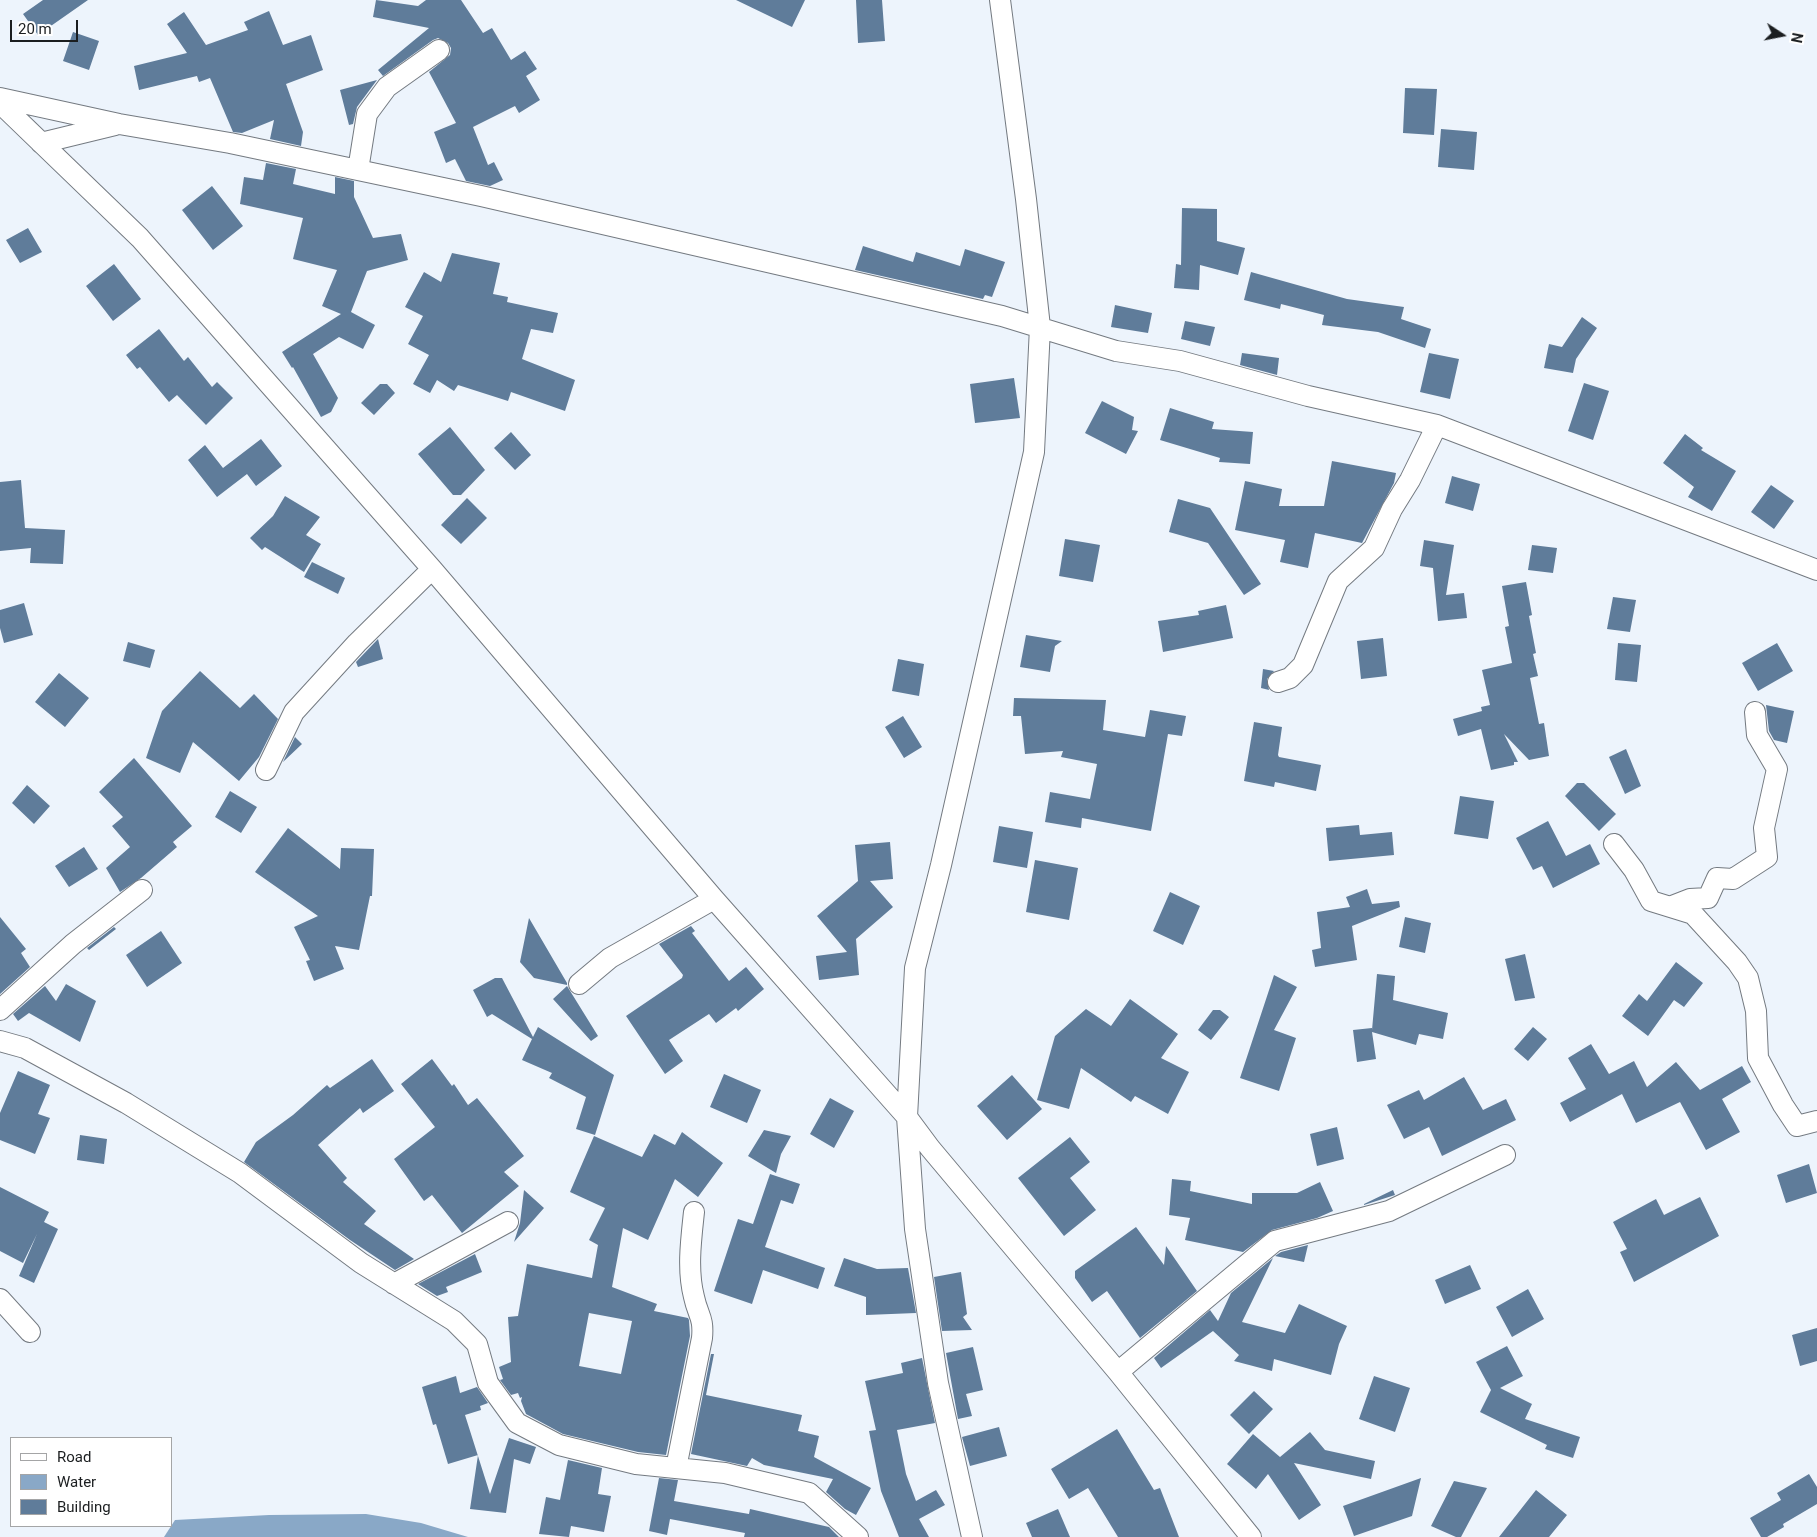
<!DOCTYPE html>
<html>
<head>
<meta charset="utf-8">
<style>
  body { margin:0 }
  #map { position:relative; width:1817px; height:1537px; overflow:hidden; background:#edf4fc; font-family:Roboto,sans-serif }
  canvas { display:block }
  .legend { position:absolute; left:10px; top:1437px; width:162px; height:90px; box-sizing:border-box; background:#fff; border:1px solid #a4a5a6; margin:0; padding:6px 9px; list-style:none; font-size:15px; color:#1b1e20 }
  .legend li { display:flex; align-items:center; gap:10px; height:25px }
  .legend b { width:25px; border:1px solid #a4a5a6 }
  .north { position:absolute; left:1757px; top:10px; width:50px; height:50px; -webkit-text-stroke:4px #fff; paint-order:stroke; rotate:101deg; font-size:14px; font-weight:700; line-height:20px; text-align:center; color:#1b1e20 }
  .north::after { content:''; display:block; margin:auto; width:18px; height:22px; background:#1b1e20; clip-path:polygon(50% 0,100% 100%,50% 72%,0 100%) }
  .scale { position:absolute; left:10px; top:20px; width:68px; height:22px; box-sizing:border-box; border:2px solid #1b1e20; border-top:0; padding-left:6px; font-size:15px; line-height:18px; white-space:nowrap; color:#1b1e20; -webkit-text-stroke:4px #fff; paint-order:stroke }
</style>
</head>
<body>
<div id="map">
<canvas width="1817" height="1537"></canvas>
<ul class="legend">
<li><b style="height:6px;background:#fff"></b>Road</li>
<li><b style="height:14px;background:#89a8c7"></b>Water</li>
<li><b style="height:14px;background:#5f7c9a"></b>Building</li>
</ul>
<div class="north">N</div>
<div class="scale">20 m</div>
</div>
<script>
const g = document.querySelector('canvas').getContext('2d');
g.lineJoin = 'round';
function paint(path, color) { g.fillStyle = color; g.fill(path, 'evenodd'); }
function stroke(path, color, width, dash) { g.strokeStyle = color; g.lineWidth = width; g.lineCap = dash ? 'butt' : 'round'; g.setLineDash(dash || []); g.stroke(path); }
const water = new Path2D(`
  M366,1514L421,1523L468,1537H164L175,1520L269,1515Z`);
const building = new Path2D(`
  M43,0H88L38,35L23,14Z
  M376,0L418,6L426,0H461L483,33L492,28L511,60L525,51L537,69L526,76L540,100L519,113L515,106L473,127L488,165L494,162L503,180L490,186L466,181L455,159L446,163L434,132L456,123L429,72L450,55L451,48L448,43L438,38L433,40L383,76L378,70L429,28L373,17Z
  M736,0H805L792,27Z
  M856,0H882L885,41L858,43Z
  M269,11L283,45L311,35L323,70L286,84L303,132L301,146L270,139L274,120L242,133L233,132L210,78L199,82L197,76L139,90L134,66L187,53L167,24L184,12L206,45L248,30L244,22Z
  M73,32L99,41L89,70L63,61Z
  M377,80L357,107L353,124L349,125L340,90Z
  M1405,88L1437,89L1434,135L1403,133Z
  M1441,129L1477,132L1474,170L1438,167Z
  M266,163L296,169L293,184L335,194V177L354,181V197L373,238L401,234L408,260L367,271L351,312L375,325L363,349L339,337L313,354L338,398L331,412L321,417L293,367L292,368L282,352L341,314L322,306L337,270L293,259L303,218L240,204L244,177L263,180Z
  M212,186L243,226L213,250L182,210Z
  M1182,208L1217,209V241L1245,248L1238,275L1200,265L1199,290L1174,288L1176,264L1181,265Z
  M28,228L42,252L20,263L6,240Z
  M863,246L913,262L916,252L960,266L965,249L1005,262L992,297L985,295L983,299L855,270Z
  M452,253L500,263L493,294L508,297L507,302L558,313L553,333L531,329L522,359L575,380L565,411L511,392L508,401L458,385L454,391L437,380L430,393L413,384L429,355L408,344L423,316L405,307L424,272L441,282Z
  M114,264L141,299L113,321L86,286Z
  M1251,272L1347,299L1404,307L1401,319L1431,329L1425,348L1378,332L1322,325L1324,315L1281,304L1280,309L1244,300Z
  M1115,305L1152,313L1148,333L1111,327Z
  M1582,317L1597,328L1576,359L1573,373L1544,368L1549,344L1562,347Z
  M1185,321L1215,327L1210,346L1181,339Z
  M159,329L184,361L188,357L212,387L217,382L233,398L206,425L177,395L169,402L140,367L137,369L126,355Z
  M1242,353L1279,358L1277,375L1240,365Z
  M1429,353L1459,359L1450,399L1420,392Z
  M1014,378L1020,418L975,423L970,384Z
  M1584,383L1609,391L1593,440L1568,431Z
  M380,384H387L395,393L374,415L361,403Z
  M1102,401L1134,417L1132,430L1138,431L1126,454L1085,433Z
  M1170,408L1214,422L1212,429L1253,432L1250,464L1219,462L1220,458L1160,440Z
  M450,427L485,470L461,495H453L418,454Z
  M511,432L531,455L515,470L494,448Z
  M1685,434L1703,448L1701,450L1736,471L1712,511L1688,497L1694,487L1663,463Z
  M261,439L282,466L256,486L247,474L217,497L188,460L205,445L223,468Z
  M1332,461L1396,473L1394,483L1362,543L1315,533L1308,568L1280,562L1285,540L1235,530L1245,481L1282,489L1279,506H1324Z
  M1452,476L1480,484L1473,511L1445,503Z
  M21,480L25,528L65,530L63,564L30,563L31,548L0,551V482Z
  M1771,485L1794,501L1774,529L1751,512Z
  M285,496L320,517L306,535L321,544L304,572L265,547L262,550L250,538L273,516Z
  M467,498L487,518L461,544L441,525Z
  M1178,499L1210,508L1261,584L1244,595L1208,543L1169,532Z
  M1065,539L1100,545L1093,582L1059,576Z
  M1424,540L1454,545L1446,595L1464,593L1467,618L1438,621L1433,568L1420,566Z
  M1532,545L1557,548L1553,573L1528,570Z
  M312,562L345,578L338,594L304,577Z
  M1526,582L1532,615L1529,616L1536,653L1533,654L1538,676L1530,678L1539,724L1544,723L1549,756L1529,760L1504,734L1518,762H1514V765L1491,770L1481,729L1458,736L1453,719L1482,711L1481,707L1490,705L1482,670L1512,663L1505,627L1509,626L1502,586Z
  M1613,597L1636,600L1630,632L1607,629Z
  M24,603L33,635L4,643L0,628V610Z
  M1226,605L1233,638L1163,652L1158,621L1199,615L1198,611Z
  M1026,635L1062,641L1055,646L1050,672L1020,667Z
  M1383,638L1387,676L1361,679L1357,641Z
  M378,639L383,659L358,667L356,662Z
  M128,642L155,650L150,668L123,661Z
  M1618,643L1641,645L1637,682L1615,680Z
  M1777,643L1793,671L1758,691L1742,663Z
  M898,659L924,664L919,696L892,691Z
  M1263,669L1274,671L1267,679L1269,690L1261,688Z
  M200,671L240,708L254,694L278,719L259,757L239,781L193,742L180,773L146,758L162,711Z
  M59,673L89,698L65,727L35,702Z
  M1014,698L1106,700L1103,730L1145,737L1150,710L1186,716L1182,736L1168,734L1151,831L1082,818L1081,828L1045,822L1050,792L1090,799L1097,764L1061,757L1063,751L1025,754L1021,716H1013Z
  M1766,705L1794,711L1787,743L1774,740L1769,731Z
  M903,716L922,747L904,758L885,727Z
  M1254,722L1282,727L1278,755L1279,757L1321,765L1316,791L1275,782L1274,787L1244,781Z
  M295,737L302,744L283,762Z
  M1626,749L1641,786L1625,794L1609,757Z
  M134,758L192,826L173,842L177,847L141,878L120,892L106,868L130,847L112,826L123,817L99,792Z
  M1577,783H1584L1616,814L1599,831L1565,796Z
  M27,785L50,806L34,824L12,803Z
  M230,791L257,807L241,833L215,817Z
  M1460,796L1494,801L1488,839L1454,834Z
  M1548,821L1566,856L1590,844L1600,864L1553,888L1542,866L1533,870L1516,838Z
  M1359,825L1360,835L1392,832L1394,855L1329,861L1326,828Z
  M999,826L1033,832L1027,868L993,862Z
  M288,828L340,869L341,848L374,849L372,896H370L359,950L335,946L344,969L314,981L306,961L310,960L294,927L318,916L255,872Z
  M890,842L893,879L870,881L893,907L856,939L859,975L819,980L816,956L847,952L817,916L858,881L855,845Z
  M84,847L98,869L69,887L55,866Z
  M1035,860L1078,868L1069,920L1026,912Z
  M1367,889L1372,904L1399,901L1400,907L1352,926L1357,960L1315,967L1312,950L1321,948L1317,912L1350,907L1346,897Z
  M1170,892L1200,906L1183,945L1153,931Z
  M0,917L26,949L21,953L30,967L0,994Z
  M1405,917L1431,923L1425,953L1399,947Z
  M529,918L567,983V985L534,978L520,962Z
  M691,926L695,931L692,933L729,981L746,967L764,989L738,1011L736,1008L716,1023L709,1014L669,1040L683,1061L665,1074L626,1016L682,978L683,975L659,944Z
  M114,927L116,929L89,950L87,948Z
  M161,931L182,963L147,987L126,955Z
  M1525,954L1535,998L1515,1001L1505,959Z
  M1676,962L1703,983L1684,1007L1674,1000L1648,1036L1622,1016L1639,994L1647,1001Z
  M1377,974L1395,976L1393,1000L1448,1013L1443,1039L1419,1034L1416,1045L1372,1032L1376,1059L1357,1062L1353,1030L1372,1028V1030Z
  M1274,975L1297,987L1274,1030L1296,1038L1279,1091L1240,1078Z
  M495,978H502L533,1037L538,1027L614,1075L595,1135L576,1129L586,1097L549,1078L552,1073L522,1060L532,1039L492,1014L487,1017L473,990Z
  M66,984L96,1001L80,1042L29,1013L18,1021L13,1014L45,986L56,1001Z
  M567,986L598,1036L591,1041L553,999Z
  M1130,999L1178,1034L1161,1058L1189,1072L1168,1114L1135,1096L1131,1102L1081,1068L1069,1109L1037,1100L1055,1036L1086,1009L1111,1026Z
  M1213,1010H1220L1229,1017L1211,1040L1198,1030Z
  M1533,1027L1547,1039L1528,1061L1514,1049Z
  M1591,1044L1609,1074L1634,1061L1647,1087L1676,1062L1700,1090L1742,1066L1751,1082L1722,1099L1740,1132L1706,1150L1680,1102L1636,1123L1622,1094L1570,1122L1560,1103L1586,1089L1568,1058Z
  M372,1059L394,1091L363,1113L360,1108L318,1145L347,1178L343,1182L376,1211L364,1224L414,1259L395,1270L350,1240L244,1162L256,1142L293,1115L327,1085L330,1088Z
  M432,1059L452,1086L454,1084L468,1105L477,1098L524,1156L504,1172L519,1186L462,1233L432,1195L424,1201L394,1159L435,1127L401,1084Z
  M18,1071L50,1085L38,1114L50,1118L35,1154L0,1140V1113Z
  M724,1074L761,1090L747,1123L710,1107Z
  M1012,1075L1042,1109L1007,1140L977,1106Z
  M1464,1077L1483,1110L1506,1099L1516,1120L1442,1156L1429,1127L1404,1139L1387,1105L1419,1090L1424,1100Z
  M830,1098L854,1111L834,1148L810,1134Z
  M1337,1127L1344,1159L1317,1166L1310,1134Z
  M764,1130L791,1136L781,1154L776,1173L748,1156Z
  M682,1132L723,1163L698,1197L675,1179L648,1240L623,1228L612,1287L657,1304L654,1311L688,1318L689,1320L690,1336L666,1455L638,1452L563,1434L526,1414L521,1401L522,1397L520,1398L518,1393L511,1395L500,1380L503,1379L499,1367L511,1362L508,1317L518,1316L527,1264L592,1278L598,1245L589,1240L605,1208L570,1192L594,1136L642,1157L654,1134L675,1145ZM589,1313L632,1321L621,1374L579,1366Z
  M80,1135L107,1139L104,1164L77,1160Z
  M1070,1137L1090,1162L1070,1178L1096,1210L1064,1236L1018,1178Z
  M1809,1164L1817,1193L1786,1203L1777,1175Z
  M770,1174L800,1184L793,1204L781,1200L765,1247L825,1268L818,1289L763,1270L752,1304L714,1291L738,1219L753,1224Z
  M1172,1179L1191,1181L1190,1191L1252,1204V1193H1297L1320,1182L1333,1211L1317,1218L1272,1230L1243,1252L1185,1240L1190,1218L1169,1215Z
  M0,1187L49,1212L44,1222L58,1229L34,1283L19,1276L37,1234L23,1263L0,1251Z
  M524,1190L544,1208L514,1242L520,1223Z
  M1393,1190L1395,1195L1364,1205V1204Z
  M1700,1197L1719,1236L1634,1282L1620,1252L1627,1249L1613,1222L1656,1199L1664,1215Z
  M1136,1227L1164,1265L1166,1246L1197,1291L1140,1338L1107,1291L1092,1302L1075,1278V1271Z
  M1308,1245L1304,1262L1275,1256L1281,1252Z
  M475,1254L482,1272L446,1287L448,1292L437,1296L418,1284Z
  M844,1258L877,1269L908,1268L916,1313L866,1315V1297L834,1286Z
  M1273,1258L1242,1322L1285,1333L1299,1304L1347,1326L1339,1344L1331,1375L1274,1359L1272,1371L1234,1361L1239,1355L1213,1331L1161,1368L1154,1358L1210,1310L1218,1321L1231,1293Z
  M1470,1265L1481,1289L1445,1304L1435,1280Z
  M961,1272L967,1314L963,1317L972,1330L942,1331L934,1277Z
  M1528,1289L1544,1319L1512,1337L1496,1307Z
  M1817,1328V1361L1800,1366L1792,1335Z
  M1507,1346L1523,1376L1500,1388L1532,1404L1525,1419L1580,1437L1573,1458L1545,1449L1547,1445L1480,1412L1491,1390L1476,1362Z
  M973,1347L983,1390L966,1394L972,1416L958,1419L946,1353Z
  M711,1354H714L706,1395L802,1415L798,1431L819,1436L814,1457L871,1488L856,1515L845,1509L826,1492L833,1479L764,1465L752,1458L747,1466L691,1454Z
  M922,1358L935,1423L897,1430L906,1474L916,1501L936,1490L945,1505L919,1519L929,1537H899L881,1491L869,1431L876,1430L865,1381L903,1373L901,1363Z
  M456,1376L460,1393L477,1387L488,1403L480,1406L481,1410L465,1415L490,1494L509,1438L536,1447L530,1464L514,1459L506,1513L470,1509L478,1455L448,1464L436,1424L433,1425L422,1387Z
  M1374,1376L1410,1388L1395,1432L1359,1419Z
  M1254,1391L1273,1409L1249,1434L1230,1415Z
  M999,1427L1007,1456L970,1466L962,1437Z
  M1117,1429L1154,1490L1160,1488L1179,1537H1118L1088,1488L1069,1499L1051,1469Z
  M1310,1432L1325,1450L1375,1461L1371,1479L1294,1463L1321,1505L1299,1520L1268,1474L1256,1489L1227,1464L1253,1434L1280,1457Z
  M568,1460L602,1468L598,1494L611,1496L604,1532L571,1526L569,1537L539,1534L546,1497L560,1500Z
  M1809,1474L1817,1487V1504L1783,1524L1784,1527L1767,1537H1761L1750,1518L1781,1500L1777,1493Z
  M659,1478L678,1480L674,1501L749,1514L750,1509L829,1527L839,1537H744L745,1533L670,1519L667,1535L649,1531Z
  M1421,1478L1412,1516L1354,1536L1343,1506Z
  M1454,1481L1487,1488L1461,1537H1456L1431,1526Z
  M1536,1490L1567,1515L1549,1537H1499Z
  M1058,1509L1070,1537H1032L1026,1523Z`);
const street = new Path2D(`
  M0,98L119,124L230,143L481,196L1002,316L1116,351L1180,361L1308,396L1437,425L1817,570
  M0,103L140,238L432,569L714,899L907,1117L930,1148L1118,1372L1251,1537
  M41,143L115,125
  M358,170L367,114L387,87L439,50
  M1278,682L1290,678L1303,665L1338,581L1374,548L1392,509L1410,480L1437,425
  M266,770L294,712L357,643L432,569
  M1614,844L1634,870L1651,901L1693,914L1737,962L1748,978L1756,1011L1758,1058L1783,1105L1797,1126L1817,1121
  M1672,906L1690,899L1708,898L1717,878L1733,879L1767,857L1764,828L1777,769L1757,735L1755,712
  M579,984L610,958L714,899
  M0,1010L73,944L142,890
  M0,1041L25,1048L126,1103L240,1173L361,1263L454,1321L477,1344L488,1383L517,1423L559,1445L636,1464L725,1473L809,1493L858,1537
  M394,1284L508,1222
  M0,1299L30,1332
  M1118,1372L1275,1241L1389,1211L1505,1155
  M676,1468L702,1338C704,1317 698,1316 694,1297C687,1270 691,1240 694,1212
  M972,1537L938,1383L915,1229L907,1117L915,968L941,865L1034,452L1040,327L1026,199L1000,0`);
paint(water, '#89a8c7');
paint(building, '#5f7c9a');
stroke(street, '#747a81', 22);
stroke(street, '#fff', 20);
</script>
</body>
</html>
